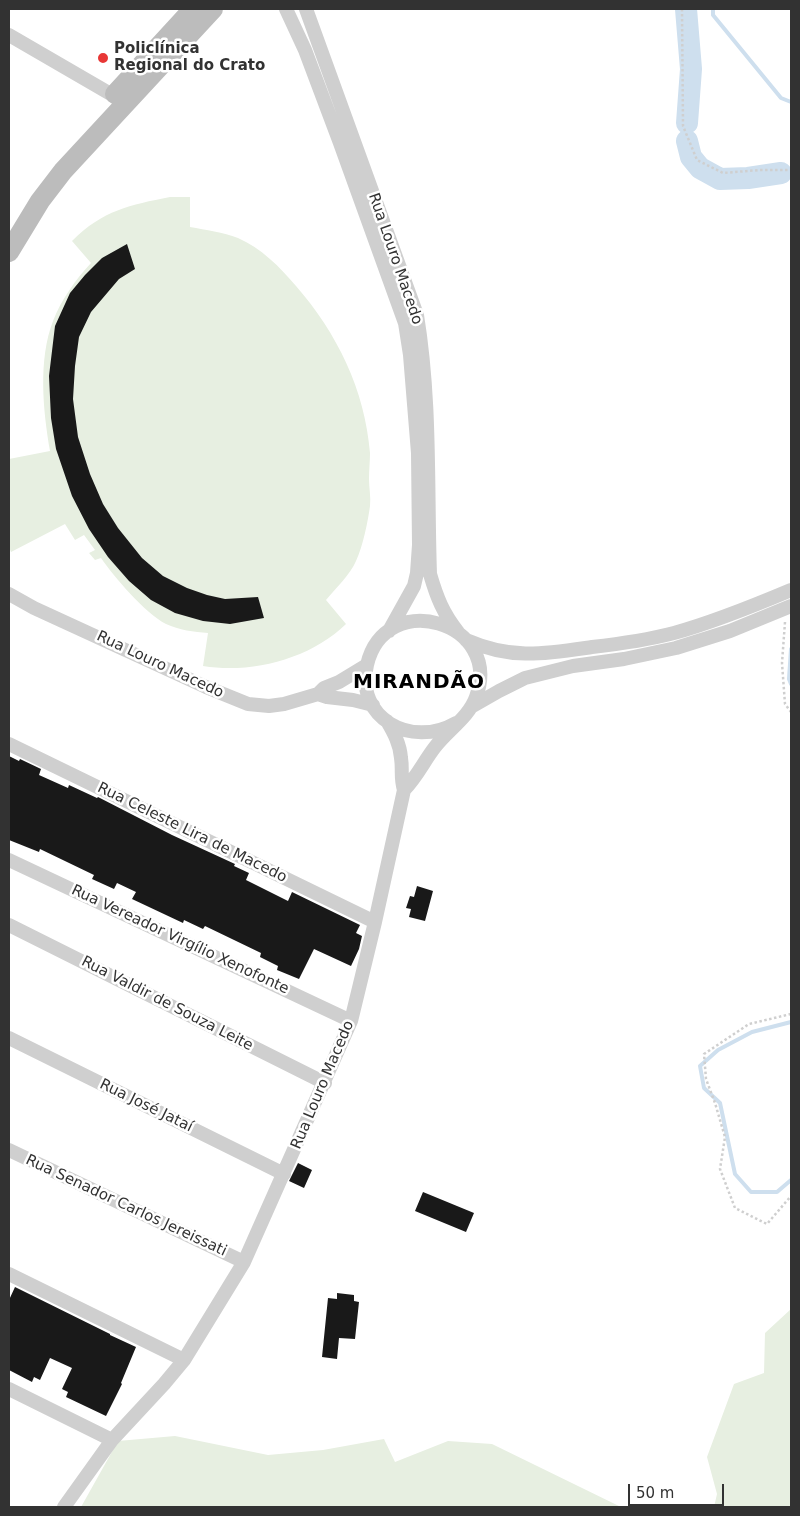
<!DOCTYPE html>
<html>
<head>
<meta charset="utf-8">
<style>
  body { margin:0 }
  #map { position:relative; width:800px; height:1516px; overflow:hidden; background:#fff; font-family:"DejaVu Sans",sans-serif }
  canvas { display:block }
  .frame { position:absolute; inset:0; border:10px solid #323232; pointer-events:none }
  .scale { position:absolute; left:628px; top:1484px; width:96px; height:22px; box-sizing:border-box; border:2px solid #323232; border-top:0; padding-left:6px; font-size:15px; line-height:18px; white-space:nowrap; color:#323232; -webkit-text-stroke:4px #fff; paint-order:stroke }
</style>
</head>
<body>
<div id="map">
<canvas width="800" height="1516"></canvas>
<div class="frame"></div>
<div class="scale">50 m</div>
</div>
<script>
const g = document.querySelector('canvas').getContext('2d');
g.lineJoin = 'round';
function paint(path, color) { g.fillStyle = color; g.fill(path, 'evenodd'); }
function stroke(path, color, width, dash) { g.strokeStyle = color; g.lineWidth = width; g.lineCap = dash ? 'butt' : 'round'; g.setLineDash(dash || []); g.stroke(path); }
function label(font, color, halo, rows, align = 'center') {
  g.font = font + ' "DejaVu Sans",sans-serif'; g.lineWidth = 5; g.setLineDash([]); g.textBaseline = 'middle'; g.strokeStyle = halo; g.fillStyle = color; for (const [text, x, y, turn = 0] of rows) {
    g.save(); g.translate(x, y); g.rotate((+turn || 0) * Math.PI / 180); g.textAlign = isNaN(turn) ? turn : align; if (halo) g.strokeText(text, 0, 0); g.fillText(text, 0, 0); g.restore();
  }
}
const green = new Path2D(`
  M170,197H190V227C206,230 223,232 238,238C261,248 280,267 296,286C337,333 365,390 370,453C370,461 369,470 369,479C369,488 371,497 370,506C368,521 363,546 356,561C350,575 336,588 326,600L346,624C310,659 252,674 203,666L208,633C194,632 179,630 166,624C145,613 114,577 101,558L95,560L89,553L95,550L84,535L75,540L65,524L11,552L9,547V459L50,451C43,410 38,360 53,321C61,300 76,279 91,263L72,241C103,210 130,205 170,197Z
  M791,1309V1507H714L717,1494L707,1457L734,1384L764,1373L765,1333Z
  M175,1436L268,1455L323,1450L384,1439L395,1462L448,1441L492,1444L621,1507H81L118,1441Z`);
const stream = new Path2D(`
  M713,9V15L781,98L791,102
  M791,649L789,679L791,684
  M791,1022L752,1032L718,1050L700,1066L704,1088L720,1103L735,1174L751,1192H777L791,1180`);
const river = new Path2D(`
  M686,9L691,69L687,123
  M687,141L691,157L700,168L720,179L748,178L781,173`);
const building = new Path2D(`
  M127,244L135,269L119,279L91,312L79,337L75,366L73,399L78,437L90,474L103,504L118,528L142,558L163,576L187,588L207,595L225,599L258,597L264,618L230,624L203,621L175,613L151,600L129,581L108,557L89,529L72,496L56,449L51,418L49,376L55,326L70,293L85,275L102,258Z
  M9,756L19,761L20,759L41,769L39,775L68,788L69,785L97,798L98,797L172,835L235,864L234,866L249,873L246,880L288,901L292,892L360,925L356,933L362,936L359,949L351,966L314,949L299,979L277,970L278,966L260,957L261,953L205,926L203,929L184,920L183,923L132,899L136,892L117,883L114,889L92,879L94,875L40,849L39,852L9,840Z
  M417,886L433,891L425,921L409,917L411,909L406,908L410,896L414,897Z
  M298,1163L312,1170L304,1188L289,1181Z
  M423,1192L474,1213L466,1232L415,1211Z
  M15,1287L110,1334V1335L136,1347L121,1383L122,1384L106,1416L66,1397L68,1392L62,1389L72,1368L50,1358L40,1380L34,1377L32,1382L9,1370V1300Z
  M337,1293L354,1295V1301L359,1302L355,1339L339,1338L337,1359L322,1357L328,1298L337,1299Z`);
const path = new Path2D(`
  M682,9L683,126L697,160L723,173L760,170H791
  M785,622L782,663L785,704L791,712
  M791,1014L749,1024L704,1054L706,1079L715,1103L725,1137L720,1169L735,1208L767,1224L791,1196`);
const street = new Path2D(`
  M286,9L305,50L340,143L405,323L410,355L418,453L419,545L417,573L414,586L389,631
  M306,9L417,315C431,401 427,487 430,574C437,598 443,613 458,632
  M9,35L121,100
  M9,594L34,608L206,687L248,704L269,706L284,704L318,694L327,697L353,700L373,705
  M466,640C512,660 544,654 592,647C619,644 647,640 674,633C714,622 753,606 791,590
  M318,694L324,688L339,682L367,665
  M471,707L499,691L525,678L573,666L624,659L676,648L730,631L791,606
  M9,744L375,922
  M404,790C417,777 424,761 435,747C448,730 469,717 476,697C504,622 385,587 367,665C355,718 411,749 456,723
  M9,860L351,1021
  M9,925L325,1083
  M9,1038L284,1174
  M9,1150L244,1262
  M9,1274L184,1360
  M9,1389L112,1440
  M64,1507L112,1440L164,1384L184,1360L244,1262L351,1021L375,922L404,790C400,777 403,770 401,758C400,744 394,733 387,721`);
const secondary = new Path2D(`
  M115,94L193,9
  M9,252L40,201L63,171L213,9`);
const markers = [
  [103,58,6,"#e83736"]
];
const poiNames = [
  ["Policlínica",114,49],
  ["Regional do Crato",114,66]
];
const streetNames = [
  ["Rua Louro Macedo",395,259,71],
  ["Rua Louro Macedo",160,665,25],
  ["Rua Celeste Lira de Macedo",192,833,26],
  ["Rua Vereador Virgílio Xenofonte",180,940,25],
  ["Rua Valdir de Souza Leite",167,1004,27],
  ["Rua Louro Macedo",323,1085,-67],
  ["Rua José Jataí",146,1106,26],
  ["Rua Senador Carlos Jereissati",126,1206,25]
];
const districtNames = [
  ["MIRANDÃO",419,683]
];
paint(green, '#e7efe1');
stroke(stream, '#cedfee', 4);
stroke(river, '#cedfee', 22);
paint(building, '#191919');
stroke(path, '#cfcfcf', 2.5, [2.5, 2.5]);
stroke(street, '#cfcfcf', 14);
stroke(secondary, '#bcbcbc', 20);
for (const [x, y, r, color] of markers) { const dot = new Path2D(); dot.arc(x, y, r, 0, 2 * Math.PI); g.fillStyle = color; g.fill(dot); stroke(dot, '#fff', 2); }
label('bold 15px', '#323232', '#fff', poiNames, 'left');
label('15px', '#323232', '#fff', streetNames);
g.letterSpacing = '1px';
label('bold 20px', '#000', '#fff', districtNames);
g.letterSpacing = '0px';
</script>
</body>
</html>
